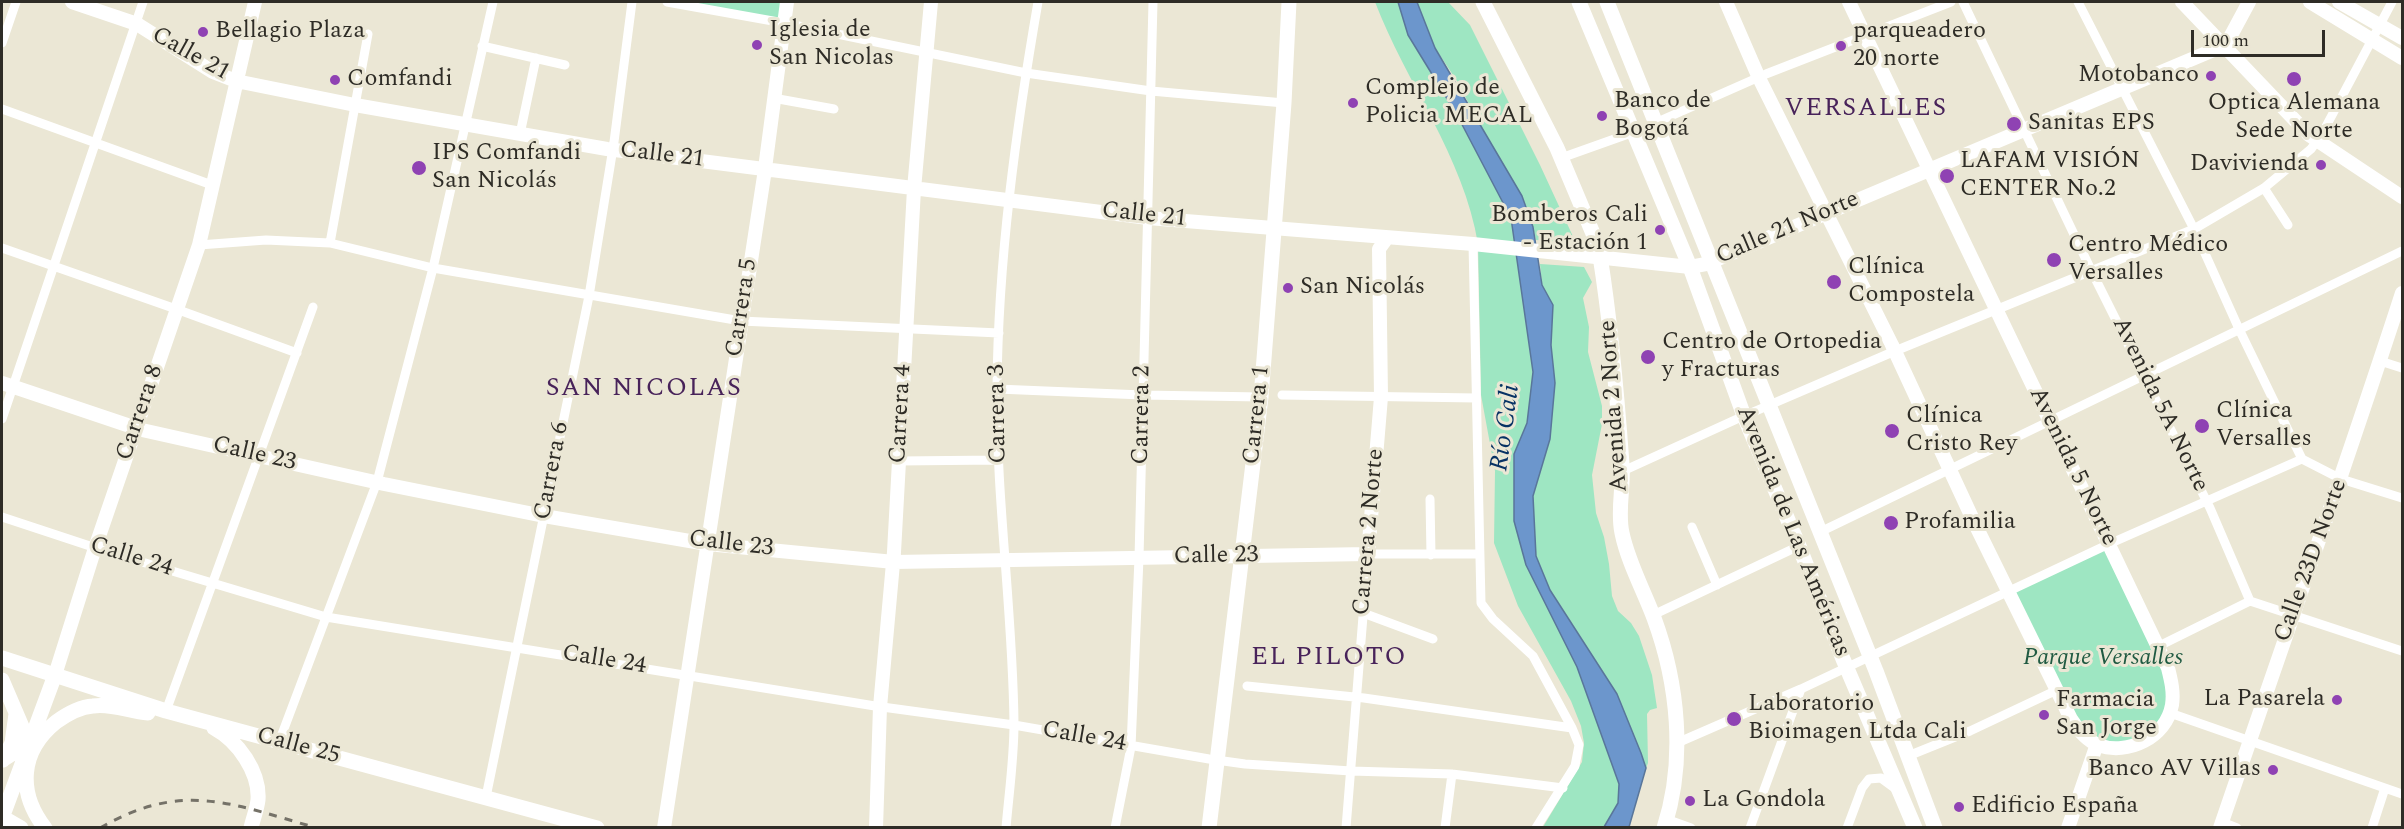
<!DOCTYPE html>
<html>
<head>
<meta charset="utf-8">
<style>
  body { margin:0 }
  #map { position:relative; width:2404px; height:829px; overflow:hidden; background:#ebe7d5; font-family:Spectral,serif }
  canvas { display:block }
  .frame { position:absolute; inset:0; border:3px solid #2e2c26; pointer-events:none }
  .scale { position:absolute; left:2191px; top:30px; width:134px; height:27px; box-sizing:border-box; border:3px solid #2e2c26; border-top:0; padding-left:8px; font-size:18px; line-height:21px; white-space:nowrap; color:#2e2c26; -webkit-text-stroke:4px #ebe7d5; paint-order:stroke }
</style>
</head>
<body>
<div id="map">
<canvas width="2404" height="829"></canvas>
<div class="frame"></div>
<div class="scale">100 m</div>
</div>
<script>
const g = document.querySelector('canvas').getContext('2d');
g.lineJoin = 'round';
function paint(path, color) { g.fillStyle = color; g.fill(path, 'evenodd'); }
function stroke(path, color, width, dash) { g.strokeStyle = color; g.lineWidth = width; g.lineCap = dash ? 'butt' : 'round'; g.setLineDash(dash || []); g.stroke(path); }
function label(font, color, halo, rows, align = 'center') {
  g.font = font + ' Spectral,serif'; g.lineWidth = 6; g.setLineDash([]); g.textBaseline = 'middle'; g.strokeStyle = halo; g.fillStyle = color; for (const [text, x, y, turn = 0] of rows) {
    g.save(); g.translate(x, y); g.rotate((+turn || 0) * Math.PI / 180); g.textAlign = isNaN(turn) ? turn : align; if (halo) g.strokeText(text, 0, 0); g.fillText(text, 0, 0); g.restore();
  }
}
const green = new Path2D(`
  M667,2H787L784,23Z
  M1375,2H1398L1408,35L1457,115L1511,218L1533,372L1527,423L1514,454L1526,565L1577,667L1619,784L1618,803L1604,827H1543L1582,762L1584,743L1581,726L1571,701L1518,606L1494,543L1495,471L1481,395L1478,244C1464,157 1406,83 1375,2Z
  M1417,2H1448L1470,25L1540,165L1576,243L1536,240L1533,227L1457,81L1435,48Z
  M1540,264L1584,267L1592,282L1583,298L1589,327L1588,352L1602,406V424L1592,475L1596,513L1604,537L1609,564L1612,596L1618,611L1631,623L1639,636L1652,675L1657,708L1650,710L1647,714L1648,763L1646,768L1617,694L1550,590L1536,556L1533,496L1550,439L1555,383L1551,345L1553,306L1542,285Z
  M2109,544L2172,686L2163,724L2121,748L2085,736L2008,592Z`);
const water = new Path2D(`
  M1398,2H1417L1435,48L1522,196L1533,227L1542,285L1553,305L1551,345L1555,383L1550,439L1533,496L1536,556L1550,590L1617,694L1641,753L1646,768L1629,827H1604L1618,803L1619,784L1577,667L1526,565L1514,521V454L1527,423L1533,372L1511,218L1457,115L1408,35Z`);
const street = new Path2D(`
  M667,2L784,23L1026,73L1151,91L1284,103
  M1963,2L2092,272L2210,508L2250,601L2402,651
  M2078,2L2194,229L2239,329L2302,459L2341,479L2402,498
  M2,43L16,2
  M482,46L565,65
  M773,98L834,109
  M2,109L212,185
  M1655,123L1766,74L1951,2
  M520,134L536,58
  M1561,158L1634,132
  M2264,188L2288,225
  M330,243L368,34
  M1473,244L1481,603L1493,619L1533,656L1572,728L1579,745L1575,766L1536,828
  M199,245L266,240L330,243L433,268L741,321L999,333
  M2,248L176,309L297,353
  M2380,361L2402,368
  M997,389L1143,395L1261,397
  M1282,395L1476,398
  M2,419L143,2
  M899,461L998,460
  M1623,471L1737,419L1895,351L2194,229L2264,188L2311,149L2322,134L2392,2
  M1430,499L1431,555
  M2,517L102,550L326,617L875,706L1014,725L1209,759L1245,764L1351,771L1452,774L1563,788
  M1692,527L1717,585
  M1820,532L2402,251
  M1363,613L1433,639
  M1653,615L1799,546
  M2159,646L2250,601
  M1247,686L1364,698L1572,728
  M166,711L313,307
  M2170,713L2402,794
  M279,742L377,482L433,268L493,2
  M1677,743L1801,689L2109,544L2302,459
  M1908,756L1970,731L2057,690
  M486,797L589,296L614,142L632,2
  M1666,819L1691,828
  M2222,822L2237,828
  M1006,828C1009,793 1014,758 1014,724C1013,612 996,500 997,389C998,259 1016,129 1038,2
  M1115,828L1131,747L1139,558L1153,2
  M1346,828L1368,554H1478
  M1445,828L1452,774
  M1750,828L1801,689
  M1847,828L1862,788L1869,779L1881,778L1896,789
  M2372,828L2385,788`);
const secondary = new Path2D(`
  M72,2L137,24L213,72L236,81L355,105L607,149L1148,218L1473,244L1690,267L1706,264L2223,46L2228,41L2249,2
  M1726,2L1759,78L1892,345L1975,524L2071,719C2078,730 2086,740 2098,745C2128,756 2166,737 2172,705C2174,692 2171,680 2168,668L1849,2
  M2182,2L2309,135L2402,197
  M2310,2L2402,58
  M2339,2L2402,38
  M2,383L142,430L384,484L544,516L707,544L894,562L1368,554L1381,397L1379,249L1387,238
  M55,675L95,548L199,245L255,2
  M664,828L764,176L787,2
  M876,828L880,707L894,552L914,189L931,2
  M2068,828L2097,744
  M2220,828C2281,649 2344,472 2402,293`);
const primary = new Path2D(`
  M1483,2L1557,148L1597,243L1600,256C1611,325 1617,394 1622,464C1624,486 1617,511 1622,533C1628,562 1643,589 1654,618C1678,683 1686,760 1664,828
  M1579,2L1690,267L1744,416L1799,546L1843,659L1915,828
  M1607,2L1876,671L1935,828
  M2,658L166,711L597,828
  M2,680L29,743L4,759
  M214,728C238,741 260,772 258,800C257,809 253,819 251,828
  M3,760L12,743L16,714
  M2,817L21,828
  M2,818L55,675
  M45,828C17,792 20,751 56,722C67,714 79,707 93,706C112,703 130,712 148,713
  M1209,828L1261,397L1284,103L1289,2`);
const rail = new Path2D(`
  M100,828C183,780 232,804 317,828`);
const markers = [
  [203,32,6,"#8f42b3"],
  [757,45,6,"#8f42b3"],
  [1841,46,6,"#8f42b3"],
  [2211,76,6,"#8f42b3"],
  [2294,79,8,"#8f42b3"],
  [335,80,6,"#8f42b3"],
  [1353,103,6,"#8f42b3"],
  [1602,116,6,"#8f42b3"],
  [2014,124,8,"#8f42b3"],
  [2321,165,6,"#8f42b3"],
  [419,168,8,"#8f42b3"],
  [1947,176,8,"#8f42b3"],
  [1660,230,6,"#8f42b3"],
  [2054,260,8,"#8f42b3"],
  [1834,282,8,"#8f42b3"],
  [1288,288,6,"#8f42b3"],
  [1648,357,8,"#8f42b3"],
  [2202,426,8,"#8f42b3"],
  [1892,431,8,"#8f42b3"],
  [1891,523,8,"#8f42b3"],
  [2337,700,6,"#8f42b3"],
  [2044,715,6,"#8f42b3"],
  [1734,719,8,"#8f42b3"],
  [2273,770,6,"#8f42b3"],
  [1690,801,6,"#8f42b3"],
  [1959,807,6,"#8f42b3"]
];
const poiNames = [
  ["Iglesia de",769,31],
  ["San Nicolas",769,59],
  ["Bellagio Plaza",215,32],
  ["parqueadero",1853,32],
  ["20 norte",1853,60],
  ["Motobanco",2199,76,"right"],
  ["Comfandi",347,80],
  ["Complejo de",1365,89],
  ["Policia MECAL",1365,117],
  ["Banco de",1614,102],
  ["Bogotá",1614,130],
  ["Optica Alemana",2294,104,"center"],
  ["Sede Norte",2294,132,"center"],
  ["Sanitas EPS",2028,124],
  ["IPS Comfandi",432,154],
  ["San Nicolás",432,182],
  ["LAFAM VISIÓN",1960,162],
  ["CENTER No.2",1960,190],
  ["Davivienda",2309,165,"right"],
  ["Bomberos Cali",1648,216,"right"],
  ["- Estación 1",1648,244,"right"],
  ["Centro Médico",2068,246],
  ["Versalles",2068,274],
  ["Clínica",1848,268],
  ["Compostela",1848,296],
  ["San Nicolás",1300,288],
  ["Centro de Ortopedia",1662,343],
  ["y Fracturas",1662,371],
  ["Clínica",2216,412],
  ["Versalles",2216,440],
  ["Clínica",1906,417],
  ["Cristo Rey",1906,445],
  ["Profamilia",1904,523],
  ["La Pasarela",2325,700,"right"],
  ["Farmacia",2056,701],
  ["San Jorge",2056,729],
  ["Laboratorio",1748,705],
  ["Bioimagen Ltda Cali",1748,733],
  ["Banco AV Villas",2261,770,"right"],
  ["La Gondola",1702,801],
  ["Edificio España",1971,807]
];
const streetNames = [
  ["Calle 21",190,55,29],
  ["Calle 21",662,156,7],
  ["Calle 21",1144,216,6],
  ["Calle 21 Norte",1788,229,-23],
  ["Carrera 5",743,308,-81],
  ["Avenida 5A Norte",2159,405,64],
  ["Avenida 2 Norte",1615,406,-94],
  ["Carrera 8",141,413,-71],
  ["Carrera 4",902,414,-87],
  ["Carrera 3",999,414,-91],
  ["Carrera 2",1143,415,-89],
  ["Carrera 1",1258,415,-84],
  ["Calle 23",254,455,13],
  ["Avenida 5 Norte",2072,467,64],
  ["Carrera 6",553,471,-79],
  ["Carrera 2 Norte",1370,532,-85],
  ["Avenida de Las Américas",1792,532,68],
  ["Calle 23",731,545,7],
  ["Calle 23",1216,557,-1],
  ["Calle 24",131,558,17],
  ["Calle 23D Norte",2312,561,-70],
  ["Calle 24",604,661,9],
  ["Calle 24",1084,738,10],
  ["Calle 25",298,747,15]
];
const parkNames = [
  ["Parque Versalles",2103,659]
];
const neighbourhoodNames = [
  ["VERSALLES",1866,110],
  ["SAN NICOLAS",644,390],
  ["EL PILOTO",1329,659]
];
const waterNames = [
  ["Río Cali",1507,428,-82]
];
paint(green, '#9ee6c2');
paint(water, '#6c96cc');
stroke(water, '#59769a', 1.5);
stroke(street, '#fff', 9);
stroke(secondary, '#fff', 14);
stroke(primary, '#fff', 15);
stroke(rail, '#757268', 3, [8, 8]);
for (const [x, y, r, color] of markers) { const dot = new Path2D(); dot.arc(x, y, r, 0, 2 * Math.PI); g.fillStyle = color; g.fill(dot); stroke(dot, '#ebe7d5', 2); }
label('24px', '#2e2c26', '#ebe7d5', poiNames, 'left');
label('24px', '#2e2c26', '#ebe7d5', streetNames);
label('italic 24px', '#205a42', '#ebe7d5', parkNames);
g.letterSpacing = '1.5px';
label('26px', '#48235a', '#ebe7d5', neighbourhoodNames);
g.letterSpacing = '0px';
label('italic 26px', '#073264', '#ebe7d5', waterNames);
</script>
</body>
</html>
